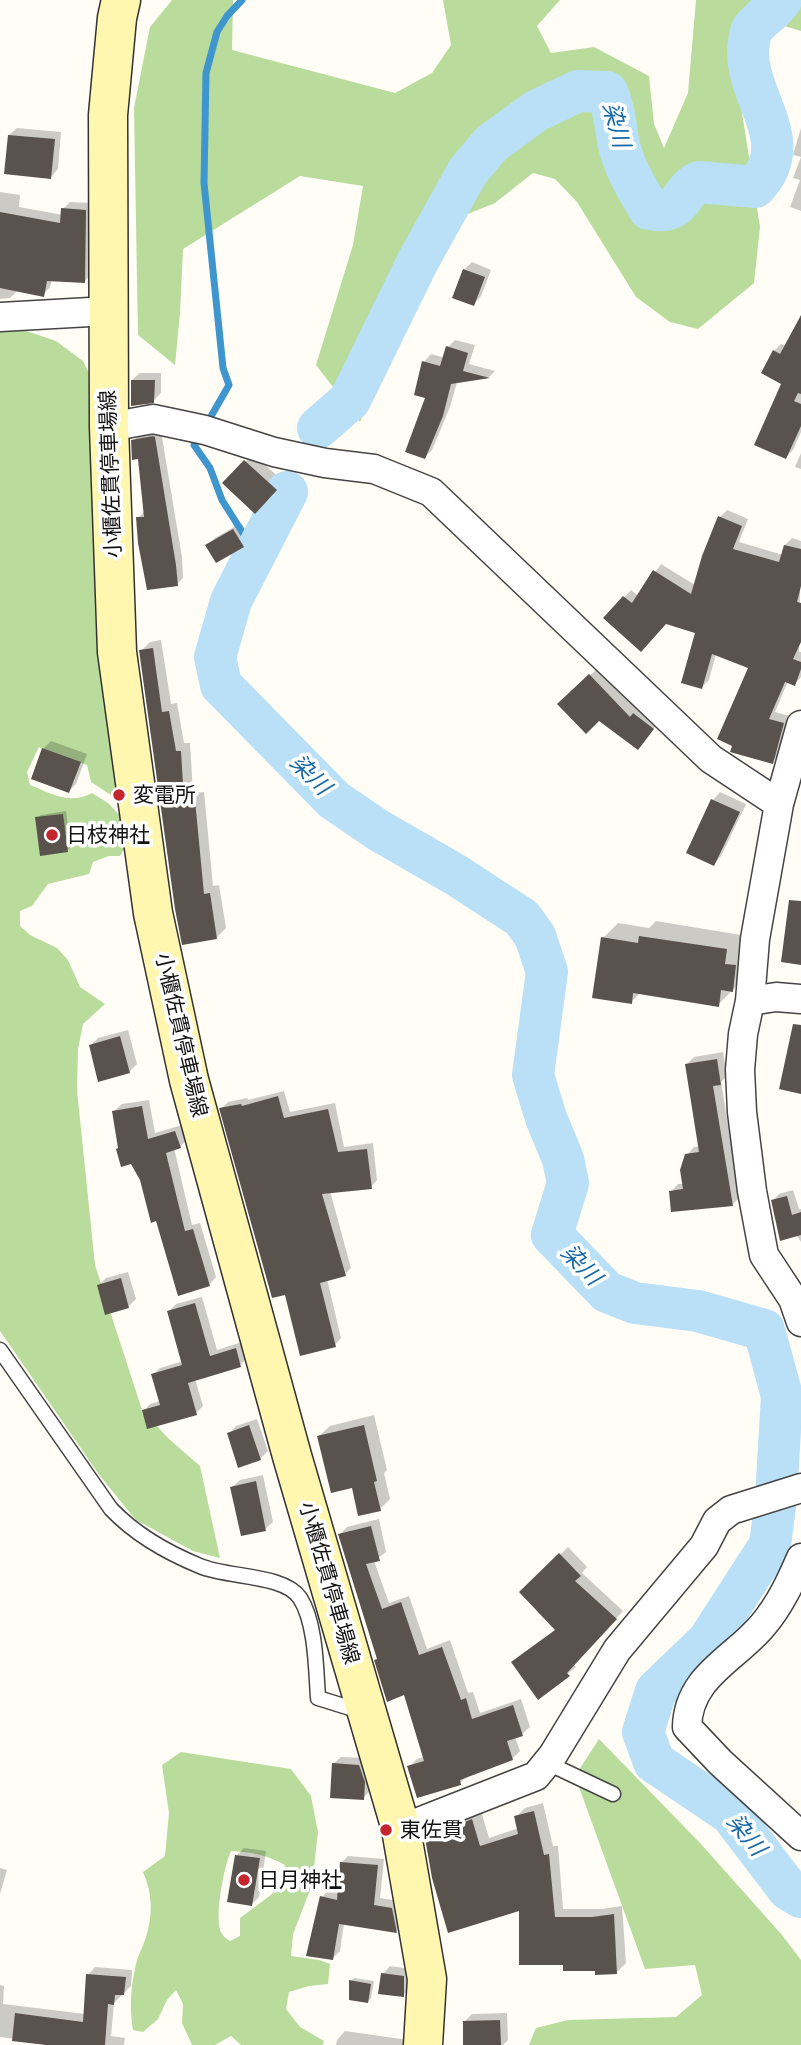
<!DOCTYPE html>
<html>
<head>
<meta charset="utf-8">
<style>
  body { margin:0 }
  canvas { display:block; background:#fffdf5 }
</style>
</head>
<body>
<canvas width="801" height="2045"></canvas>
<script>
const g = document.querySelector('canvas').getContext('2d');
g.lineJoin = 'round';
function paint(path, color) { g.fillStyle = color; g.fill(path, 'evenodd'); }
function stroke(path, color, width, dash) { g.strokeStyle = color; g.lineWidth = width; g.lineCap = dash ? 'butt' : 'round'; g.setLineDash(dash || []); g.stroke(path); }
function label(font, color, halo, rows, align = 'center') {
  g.font = font + ' "Playfair Display","Noto Sans JP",serif'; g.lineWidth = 7; g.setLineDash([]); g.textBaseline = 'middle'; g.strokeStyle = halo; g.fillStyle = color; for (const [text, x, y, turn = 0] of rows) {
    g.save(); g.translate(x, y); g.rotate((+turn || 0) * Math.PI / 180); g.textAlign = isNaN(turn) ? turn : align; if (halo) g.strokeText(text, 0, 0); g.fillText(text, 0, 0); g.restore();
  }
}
const forest = new Path2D(`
  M172,0H233L232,50L395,93L432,73L451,45L443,0H560L537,26L551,53L594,47L649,76L654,124L664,148L688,93L696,0H801V31L744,14L731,43L760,227L754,283L698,329L670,322L636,297L577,202L555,179L533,173L495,203L406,239L408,322L360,422L316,365L353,245L363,186L300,176L183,249L180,313L175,365L138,335L134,108L150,27Z
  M6,324L56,341L83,361L96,387L98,654L102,684L108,691L125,791L114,797L91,782L87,765L39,747L27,772L30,785C53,794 69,805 92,793L108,803L129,825L127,844L120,856H109L93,862L89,874L48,884L32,906L20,911V926L30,935L57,948L68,960L80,987L105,1004L83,1024L78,1049L77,1090L95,1265L142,1410L169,1439L200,1466L220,1558L193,1551L136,1520L100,1476L0,1331V325Z
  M599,1739L701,1844L782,1935L801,1960V2045H529L536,2028L568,2020L676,2017L702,1995L695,1965L645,1969L575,1776Z
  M181,1752L291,1769L311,1796L318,1832L312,1885L293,1934L291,1956L319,1960L330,1964L328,1984L309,1986L289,1992L286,2009L300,2027L324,2041L323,2045H241L231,2036L215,2045H192L182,2023L183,2004L176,1990L167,2000L158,2019L143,2032L133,2030C129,2006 131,1984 137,1960C139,1953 143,1947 145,1940C153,1917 153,1894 143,1872L165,1856L169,1813L162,1765ZM231,1851C252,1852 267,1855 285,1865C283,1872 283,1881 279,1887C274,1894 249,1911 240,1918V1936L230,1941C227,1939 224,1937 222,1934C213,1921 224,1866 231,1851Z`);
const shadow = new Path2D(`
  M17,128L61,132L58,169L51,177L9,135Z
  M801,128V211L790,207L800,180L793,178L801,157L793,155Z
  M0,192L20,195L19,207L63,215V209L70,202L93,203L91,274L84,282L52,280L50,287L43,295L18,290L10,298L0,299Z
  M472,262L491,270L481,296L474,304L464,270Z
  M801,319V432L793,450L786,457L784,383L774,351L781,344L786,346Z
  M455,340L475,345L469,364L495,371L489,377L457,382L450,407L432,450L425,457L428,396L424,362L431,354L445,358L448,347Z
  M140,373H161V393L153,401L132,380Z
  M161,431L182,557L183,578L177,584L138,518L145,511L140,457L133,441L140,434Z
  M801,453V469L795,467Z
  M253,454L284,482L255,511L225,483Z
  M727,510L748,519L739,542L783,555L785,545L792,538L801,541L799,652H801V677L794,684L788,681L775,712L790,716L779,755L772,762L750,667L716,654L709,680L702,687L698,632L666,622L605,618L631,590L638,596L661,564L695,585L720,517Z
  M241,523L251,538L243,546L217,561L208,545L215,538Z
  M161,640L171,704L177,703L184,743H190L193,793L204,792L213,886L219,885L226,928L217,937L184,943L141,651L150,642Z
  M598,668L638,710L641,706L660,721L638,748L599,719L560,704Z
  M51,741L87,754L76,784L69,791L43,749Z
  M720,792L746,804L721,856L714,864L713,800Z
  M66,811L71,847L67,851L37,818L41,815Z
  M656,921L741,935L739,949L750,951L747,975L718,1005L640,993L631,1002L603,938L618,923L649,928Z
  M128,1030L137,1064L129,1072L91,1045L98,1038Z
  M723,1052L727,1076L721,1082L740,1197L733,1204L671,1192L678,1184H684L687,1155L694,1147L700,1146L687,1064L694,1057Z
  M284,1091L290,1112L335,1103L344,1147L373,1143L377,1180L371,1187L330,1191L351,1268L345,1274L327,1279L341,1338L335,1345L286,1293L221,1109L228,1102L247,1098L248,1100Z
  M149,1100L155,1133L182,1125L187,1139L180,1147L174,1148L192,1225L200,1223L216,1277L209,1285L157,1219L141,1179L120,1148L114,1111L122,1104Z
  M793,1190L799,1209H801V1242L773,1201L779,1194Z
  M128,1272L136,1299L128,1307L99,1285L106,1278Z
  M202,1297L217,1350L242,1342L247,1358L240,1365L195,1379L203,1406L196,1413L144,1411L150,1404L160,1401L153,1375L160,1368L183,1361L169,1311L176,1304Z
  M374,1415L387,1470L384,1473L390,1499L380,1509L353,1485L319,1436L330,1426Z
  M257,1419L268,1451L260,1459L229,1434L236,1426Z
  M263,1475L273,1522L265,1529L232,1487L240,1480Z
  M379,1519L386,1552L374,1561L389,1603L409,1596L427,1649L450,1640L468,1693L473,1692L480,1713L521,1699L530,1727L522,1734L515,1737L520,1751L512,1759L469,1775L460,1783L409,1767L417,1759L424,1757L406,1693L378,1659L340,1534L347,1527Z
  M568,1547L587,1567L582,1573L623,1611L574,1664L576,1667L539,1697L513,1663L557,1629L522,1592Z
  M341,1757L367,1758L371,1790L363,1798L333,1764Z
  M543,1803L553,1846H558L563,1909H602L622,1906L626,1963L617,1972L565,1963L521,1908L427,1838L436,1829L481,1811L489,1838L519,1828L516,1817L525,1808Z
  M244,1848L266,1851L259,1897L252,1904L237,1855Z
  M348,1856L384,1859L380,1898L399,1901L403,1924L396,1931L344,1923L340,1951L333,1958L322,1897L329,1890L339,1893L341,1863Z
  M0,1868L7,1870L0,1894Z
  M390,1966L411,1969V1988L403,1995L383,1974Z
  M95,1967L132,1970L131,1986L114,2003L111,2036L125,2038L124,2045H45V2043L0,2037V1985L4,1986L3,2004L85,2014L88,1975Z
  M354,1978L374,1981L371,1998L368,2002L351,1981Z
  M507,2013L508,2040L503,2045H465L464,2022L472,2014Z
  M345,2031L408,2040L407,2045H336L337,2040Z`);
const stream = new Path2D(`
  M206,425L229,385L223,368L204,183L206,73L217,32L227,16L242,0
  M200,435L194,445L210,468L222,500L256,554`);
const river = new Path2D(`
  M318,428L350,400L418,261L468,171L492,143L536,111L578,91L607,92C615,109 615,126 619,145C624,168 638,190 649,209C685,216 678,191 699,182L755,187C801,140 740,94 749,42C749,41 751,32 751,31C757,21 773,12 781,0
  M287,492L231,601L215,657L221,685L334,800L378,830L456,875L522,918L535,936L547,972L533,1075L546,1118L563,1159L568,1183L552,1235L607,1292L635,1303L698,1311L764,1330L782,1396L776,1498L770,1545L708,1641L656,1691L643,1732L654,1762L731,1814L788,1889L801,1897`);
const building = new Path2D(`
  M8,135L55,139L51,179L4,174Z
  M61,208L86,210L85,283L47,281L44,297L0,288V212L60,223Z
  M463,269L485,277L474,306L452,298Z
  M801,315V394L798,393L794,401L801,404V426L786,459L754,445L781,384L761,373L773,350L780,354Z
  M446,346L468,353L463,371L490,378L451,384L443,416L425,459L405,452L425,398L414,395L422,361L440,366Z
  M131,380H155L154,403L131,406Z
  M153,436L155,437L176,565L178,586L147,590L138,543L136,517H144L138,459L132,460L131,440Z
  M244,460L277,490L255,514L222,483Z
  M718,516L742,526L733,549L779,562L784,545L801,549V586L797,602L801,603V642L793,659L801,662V669L795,686L785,682L769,719L784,723L773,764L730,752L732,746L717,739L748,668L712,654L702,689L681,683L695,633L666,624L641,652L603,618L623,596L632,603L653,570L691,594L702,556Z
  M233,529L244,547L216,563L205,545Z
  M153,648L162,712L169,711L176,751H181L184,801L195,800L204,894L210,893L217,939L182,945L175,909L139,650Z
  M589,674L630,717L633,713L654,729L638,750L599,721L586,734L557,704Z
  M42,748L81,762L69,793L31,779Z
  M711,799L740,812L714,866L686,853Z
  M63,814L68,852L40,856L35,817Z
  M789,900L801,901V965L781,962Z
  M639,936L727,949L725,964L736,965L733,992L721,990L719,1007L633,993L632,1004L592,998L601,937L638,943Z
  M793,1024L801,1025V1094L779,1089Z
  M120,1036L130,1073L98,1082L89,1045Z
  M717,1059L721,1085L713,1086L733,1206L671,1212L669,1191L683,1189L680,1170L685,1154L699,1152L685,1064Z
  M278,1096L284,1118L328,1109L338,1152L367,1149L372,1189L322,1194L346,1276L320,1283L336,1347L300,1356L285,1295L272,1298L219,1108L241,1104L242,1106Z
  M142,1106L148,1139L175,1131L181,1148L166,1153L185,1231L193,1229L210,1286L178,1296L156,1221L151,1223L140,1180L131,1164L121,1167L116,1149L118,1148L112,1111Z
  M787,1196L792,1215L801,1212V1235L780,1241L771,1200Z
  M121,1278L129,1308L105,1315L97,1285Z
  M195,1303L210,1356L236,1348L241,1367L188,1383L197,1415L147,1429L142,1410L160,1405L151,1374L182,1365L167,1311Z
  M249,1425L261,1460L238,1468L227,1433Z
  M364,1425L377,1481L374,1482L381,1511L358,1516L352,1488L331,1493L317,1436Z
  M256,1481L266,1531L241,1536L230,1487Z
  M371,1526L380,1561L366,1564L382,1609L401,1602L419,1655L442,1647L461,1700L466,1698L472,1719L513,1705L523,1736L507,1741L513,1760L460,1780L461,1785L417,1798L407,1766L424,1761L404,1695L387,1702L374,1660L377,1659L338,1534Z
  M559,1553L581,1576L575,1581L617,1619L567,1673L570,1676L538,1700L511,1662L555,1630L519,1592Z
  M332,1763L359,1765L365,1782L364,1800L330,1798Z
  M534,1811L544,1855L549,1854L555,1917H592L614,1914L617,1974L595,1975V1971H563V1965H519V1911L448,1933L432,1878L425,1838L472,1819L480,1846L518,1834L514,1816Z
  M235,1855L260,1858L252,1906L227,1902Z
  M340,1862L378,1865L374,1905L392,1908L397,1933L339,1924L333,1960L306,1956L320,1896L337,1900Z
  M381,1973L404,1976V1997L378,1994Z
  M86,1974L126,1977L124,1995H115L114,2005L108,2004L105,2045H46L12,2041L15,2013L83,2022Z
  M349,1980L371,1984L368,2003L349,2000Z
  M500,2020L501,2045H463V2021Z`);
const service = new Path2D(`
  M0,1350L111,1509C135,1534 168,1553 200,1566C228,1578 284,1574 300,1598C316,1623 316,1669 318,1698L363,1712
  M549,1760L558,1768L613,1794`);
const minor = new Path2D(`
  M0,317L108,311
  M109,427L153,419L205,430L274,452L325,463L374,469L431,492L711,759L779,804
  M801,725L779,804L755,939L750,1001L743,1034L740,1070L742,1112L752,1191L764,1255L793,1299L801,1322
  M750,1001L776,997L801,999
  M801,1558C791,1581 780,1605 763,1625C735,1659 688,1676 687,1727L720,1762L801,1836
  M401,1829L536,1776L553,1755L617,1650L704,1546L717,1521L731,1510L801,1488`);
const secondary = new Path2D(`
  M121,0L117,18L108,115L109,427L117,652L153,913L189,1080L292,1456L401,1829L427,1979L423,2045`);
const markers = [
  [119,795,7,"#c4262e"],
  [52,835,7,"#c4262e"],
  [386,1830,7,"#c4262e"],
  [244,1880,7,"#c4262e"]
];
const streetNames = [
  ["小櫃佐貫停車場線",111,474,-92],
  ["小櫃佐貫停車場線",181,1035,77],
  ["小櫃佐貫停車場線",329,1583,74]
];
const poiNames = [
  ["変電所",133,795],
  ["日枝神社",66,835],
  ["東佐貫",400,1830],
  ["日月神社",258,1880]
];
const waterNames = [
  ["染川",616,125,75],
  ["染川",310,775,45],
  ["染川",581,1265,46],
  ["染川",746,1835,51]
];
paint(forest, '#b9dc9c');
paint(shadow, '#0003');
stroke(stream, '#3f96cf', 7);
stroke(river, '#b9e0f7', 42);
paint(building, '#5a524d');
stroke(service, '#444', 17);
stroke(minor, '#444', 31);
stroke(secondary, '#333', 41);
stroke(service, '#fff', 14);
stroke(minor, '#fff', 28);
stroke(secondary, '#fff6b0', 38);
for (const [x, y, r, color] of markers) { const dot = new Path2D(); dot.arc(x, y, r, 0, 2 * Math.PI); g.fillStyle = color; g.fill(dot); stroke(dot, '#fff', 2.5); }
label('21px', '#111', '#fff', streetNames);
label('21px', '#111', '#fff', poiNames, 'left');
label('italic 23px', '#1768a6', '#fff', waterNames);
</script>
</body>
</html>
